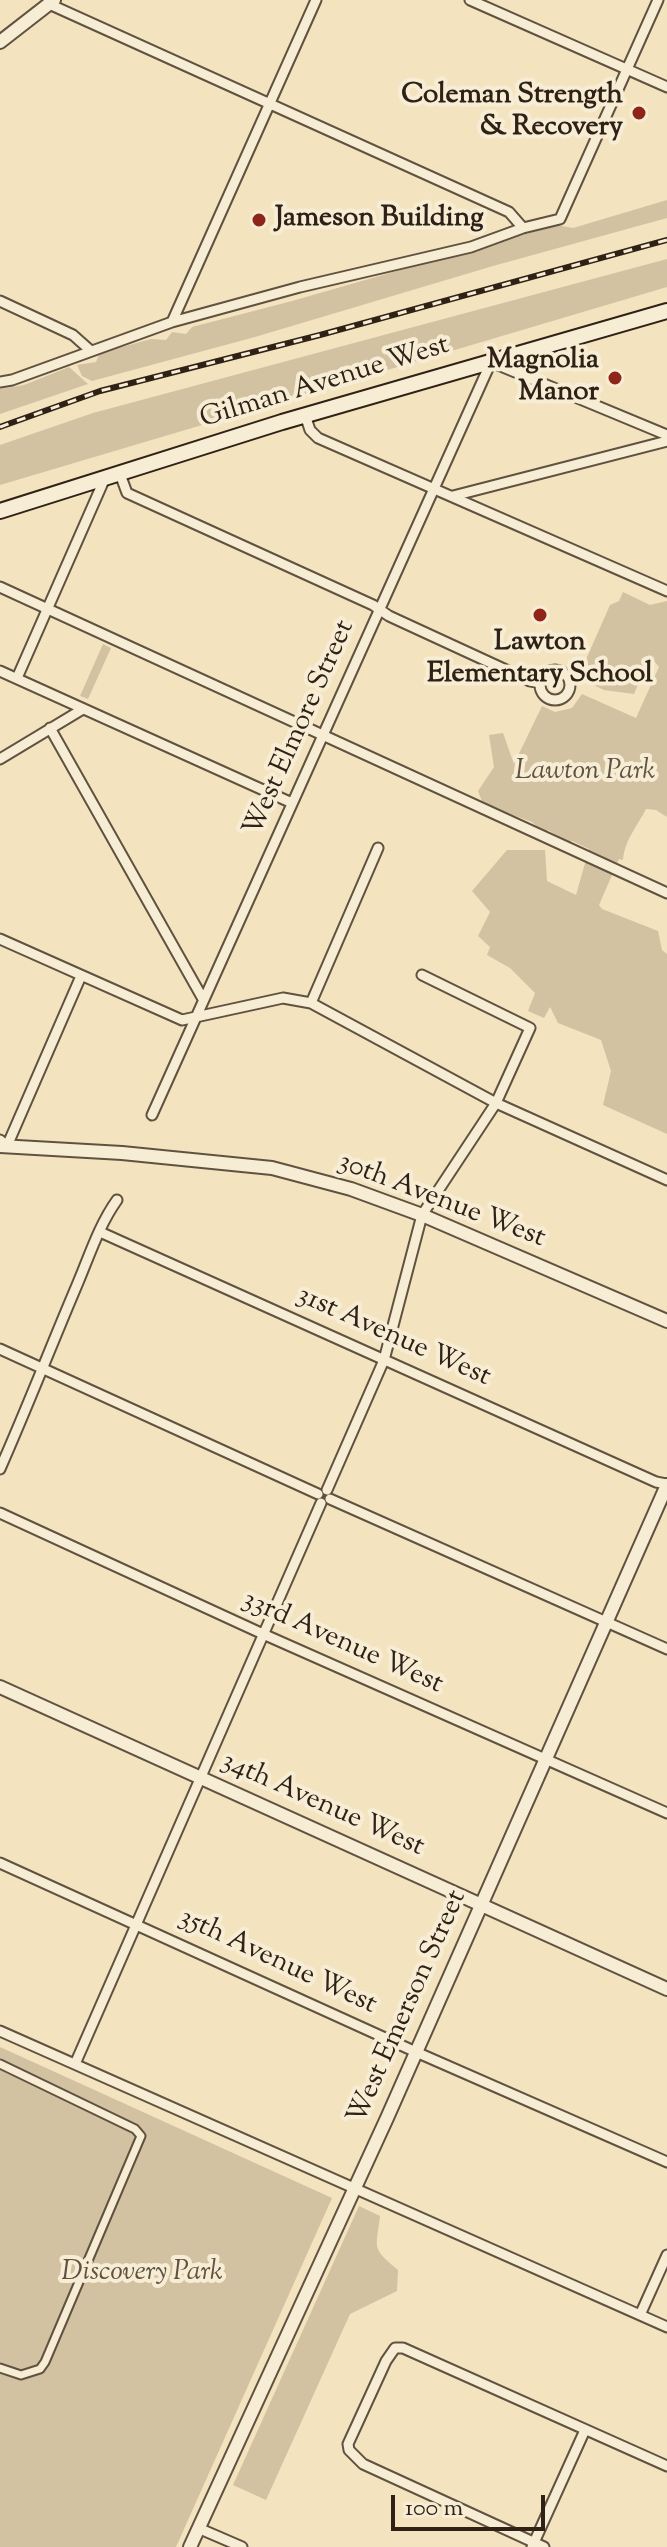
<!DOCTYPE html>
<html>
<head>
<meta charset="utf-8">
<style>
  body { margin:0 }
  #map { position:relative; width:667px; height:2547px; overflow:hidden; background:#f3e3bf; font-family:"Sorts Mill Goudy",serif }
  canvas { display:block }
  .scale { position:absolute; left:391px; top:2495px; width:154px; height:36px; box-sizing:border-box; border:4px solid #2f2116; border-top:0; padding-left:10px; font-size:24px; line-height:28px; white-space:nowrap; color:#2f2116; -webkit-text-stroke:6px #f7edd5; paint-order:stroke }
</style>
</head>
<body>
<div id="map">
<canvas width="667" height="2547"></canvas>
<div class="scale">100 m</div>
</div>
<script>
const g = document.querySelector('canvas').getContext('2d');
g.lineJoin = 'round';
function paint(path, color) { g.fillStyle = color; g.fill(path, 'evenodd'); }
function stroke(path, color, width, dash) { g.strokeStyle = color; g.lineWidth = width; g.lineCap = dash ? 'butt' : 'round'; g.setLineDash(dash || []); g.stroke(path); }
function label(font, color, halo, rows, align = 'center') {
  g.font = font + ' "Sorts Mill Goudy",serif'; g.lineWidth = 8; g.setLineDash([]); g.textBaseline = 'middle'; g.strokeStyle = halo; g.fillStyle = color; for (const [text, x, y, turn = 0] of rows) {
    g.save(); g.translate(x, y); g.rotate((+turn || 0) * Math.PI / 180); g.textAlign = isNaN(turn) ? turn : align; if (halo) g.strokeText(text, 0, 0); g.fillText(text, 0, 0); g.restore();
  }
}
const green = new Path2D(`
  M667,200V218L493,266L255,337L92,381L82,376L77,365L96,362L100,353L151,339L166,340L172,332L186,334L192,327L292,301L557,225L573,228Z
  M667,259V287L0,485V445L93,413Z
  M69,367L88,384L0,414V389L24,385Z
  M623,592L650,605L667,601V817L656,810L646,809C637,827 625,839 623,860L619,859L599,905L602,909L658,931L662,950L667,954V1134L603,1105L611,1071L601,1040L558,1023L550,1007L544,1018L528,1011L535,993L510,968L487,955L490,947L478,936L490,912L472,891L507,850H545L547,881L576,895L589,849L572,841L569,843L548,830L545,834L532,822L483,804L478,791L494,767L489,735L503,733L514,764L542,706L555,712L572,708L582,694L636,718L659,667L650,656L634,694L604,690L583,680L580,673L610,605L619,601Z
  M103,644L111,648L88,699L80,696Z
  M0,2047L332,2198L176,2547H0Z
  M359,2206L380,2216C376,2250 371,2247 398,2270L397,2291L350,2314L266,2500L233,2485Z`);
const pedestrian = new Path2D(`
  M0,2064L135,2129L141,2136L45,2362L40,2369L21,2375L0,2368`);
const minor = new Path2D(`
  M470,0L667,87
  M49,4L509,212L523,228
  M0,301L73,335L91,351
  M172,322L316,0
  M0,382L12,380L172,322L300,287L471,247L523,228L560,219L658,0
  M305,415L310,430L318,438L667,591
  M120,474L127,493L373,605L389,616L530,681L540,683
  M453,496L667,441
  M0,587L667,893
  M540 685a15 15 0 1 1 30 0a15 15 0 1 1-30 0Z
  M0,671L292,803
  M17,678L105,478
  M50,728L203,999
  M0,759L83,709
  M0,939L182,1020L283,998L311,1003L496,1103L667,1180
  M311,1003L378,848
  M152,1115L491,362L667,435
  M0,1140L7,1146L81,976
  M100,1232L656,1482L667,1484
  M0,1349L318,1494
  M0,1469C27,1408 51,1346 77,1285C89,1257 99,1225 117,1200
  M327,1490L384,1360L422,1215L496,1103L530,1028L422,975
  M330,1499L667,1649
  M0,1513L263,1634L667,1813
  M0,1863L416,2052L667,2162
  M0,2031L667,2327
  M75,2064L321,1503
  M640,2315L667,2255
  M198,2528L242,2547
  M532,2547L585,2430
  M544,2547L363,2464L349,2450L348,2444L386,2361L395,2348H403L667,2466`);
const tertiary = new Path2D(`
  M0,42L54,0
  M0,1146L122,1153L272,1168L351,1189L422,1215L667,1321
  M0,1687L667,1989
  M190,2547L387,2118L667,1485`);
const secondary = new Path2D(`
  M0,511L282,422L667,311`);
const rail = new Path2D(`
  M0,427L100,391L320,335L667,240`);
const markers = [
  [639,113,8,"#8f2418"],
  [259,220,8,"#8f2418"],
  [615,378,8,"#8f2418"],
  [540,615,8,"#8f2418"]
];
const poiNames = [
  ["Coleman Strength",623,97],
  ["& Recovery",623,129],
  ["Jameson Building",275,220,"left"],
  ["Magnolia",599,362],
  ["Manor",599,394],
  ["Lawton",540,644,"center"],
  ["Elementary School",540,676,"center"]
];
const streetNames = [
  ["Gilman Avenue West",325,384,-17],
  ["West Elmore Street",301,729,-66],
  ["30th Avenue West",441,1202,21],
  ["31st Avenue West",393,1338,24],
  ["33rd Avenue West",342,1644,24],
  ["34th Avenue West",322,1806,24],
  ["35th Avenue West",277,1963,25],
  ["West Emerson Street",409,2008,-66]
];
const parkNames = [
  ["Lawton Park",585,773],
  ["Discovery Park",142,2274]
];
paint(green, '#d2c2a2');
stroke(pedestrian, '#605240', 11);
stroke(minor, '#605240', 13);
stroke(tertiary, '#605240', 16);
stroke(secondary, '#2f2116', 18);
stroke(pedestrian, '#f7edd5', 7);
stroke(minor, '#f7edd5', 9);
stroke(tertiary, '#f7edd5', 12);
stroke(secondary, '#f7edd5', 14);
stroke(rail, '#2f2116', 6);
stroke(rail, '#f7edd5', 3, [9]);
for (const [x, y, r, color] of markers) { const dot = new Path2D(); dot.arc(x, y, r, 0, 2 * Math.PI); g.fillStyle = color; g.fill(dot); stroke(dot, '#f7edd5', 3); }
label('bold 28px', '#2f2116', '#f7edd5', poiNames, 'right');
label('28px', '#2f2116', '#f7edd5', streetNames);
label('italic 28px', '#605140', '#f7edd5', parkNames);
</script>
</body>
</html>
